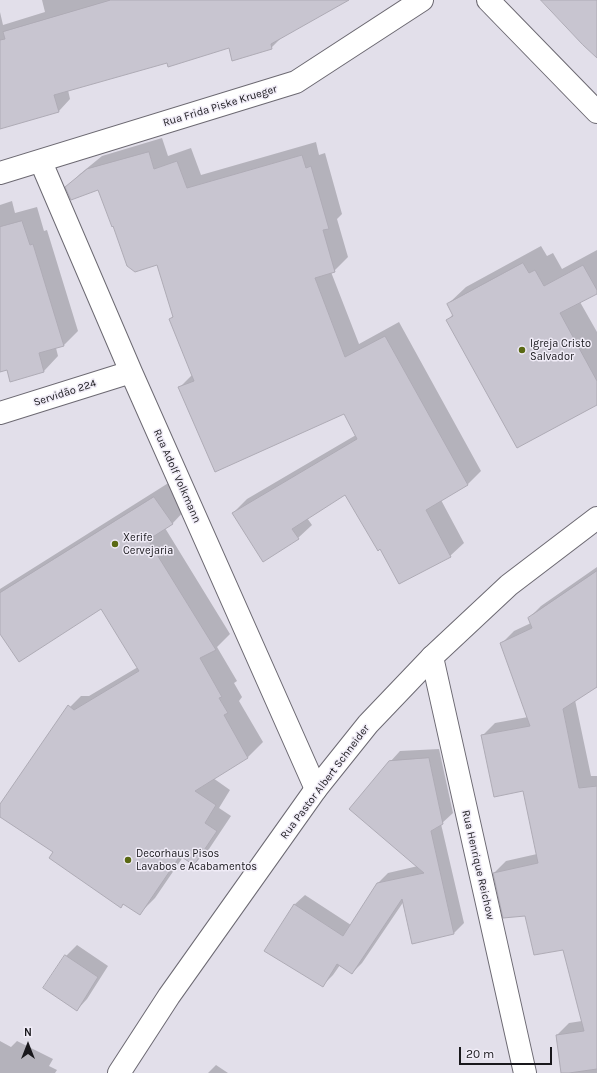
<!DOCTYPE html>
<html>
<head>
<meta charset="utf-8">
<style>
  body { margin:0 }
  #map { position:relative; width:597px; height:1073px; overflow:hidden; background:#e2dfea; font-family:Karla,sans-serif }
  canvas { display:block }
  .north { position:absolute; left:8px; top:1025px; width:40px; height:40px; -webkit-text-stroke:3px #f0ecf7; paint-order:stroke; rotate:0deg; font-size:11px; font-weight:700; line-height:16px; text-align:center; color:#19181c }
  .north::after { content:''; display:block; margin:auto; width:14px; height:18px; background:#19181c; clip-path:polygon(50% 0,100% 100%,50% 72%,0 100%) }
  .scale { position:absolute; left:459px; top:1047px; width:93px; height:18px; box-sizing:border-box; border:2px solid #19181c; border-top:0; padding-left:5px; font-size:12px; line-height:14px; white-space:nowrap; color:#19181c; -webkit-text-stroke:3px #f0ecf7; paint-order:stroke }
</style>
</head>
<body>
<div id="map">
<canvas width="597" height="1073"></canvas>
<div class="north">N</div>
<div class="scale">20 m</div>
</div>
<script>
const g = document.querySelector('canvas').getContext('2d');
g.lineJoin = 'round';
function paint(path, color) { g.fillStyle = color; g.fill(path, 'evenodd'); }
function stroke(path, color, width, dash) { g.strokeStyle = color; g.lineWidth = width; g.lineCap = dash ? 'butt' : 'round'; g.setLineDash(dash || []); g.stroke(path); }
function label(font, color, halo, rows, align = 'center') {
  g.font = font + ' Karla,sans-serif'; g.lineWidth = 3; g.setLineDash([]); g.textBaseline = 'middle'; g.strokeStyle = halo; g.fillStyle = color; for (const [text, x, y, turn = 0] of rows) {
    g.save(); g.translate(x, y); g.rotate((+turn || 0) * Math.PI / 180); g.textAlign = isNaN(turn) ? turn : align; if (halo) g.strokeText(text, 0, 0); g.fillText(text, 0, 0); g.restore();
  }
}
const shadow = new Path2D(`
  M42,0H338L283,36L271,48L229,46L167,61L68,90L70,99L59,111L0,128V12L3,25L45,12Z
  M162,138L168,156L191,148L201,175L316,142L319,155L325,153L342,214L337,219L348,257L334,271L331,272L359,344L399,322L481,471L467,485L441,500L464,543L450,556L381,548L345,494L307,518L312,525L298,538L233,513L247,499L356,435L345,413L180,387L193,374L171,319L173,316L158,263L114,225L99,189L67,187L80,174L102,156Z
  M12,201L15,213L37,207L44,231L47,230L78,331L64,345L56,348L58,356L44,371L10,381L7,369L0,371V205Z
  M541,246L547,256L553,253L562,269L597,250V293L580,302L597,332V403L448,320L453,314L448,304L466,287Z
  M170,482L187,508L172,524L165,528L230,634L217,647L237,681L234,683L242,697L239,701L263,742L248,757L213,778L230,790L219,808L231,816L209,849L194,864L183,857L155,898L140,913L124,904L121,906L55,852L0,816V806L66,711L81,696H89L138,667L102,608L0,633V589Z
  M597,567V686L575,700L591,776H597V1073H569V1072L562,1073L557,1035L569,1023L582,1021L563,948L526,914L494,873L506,861L537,854L524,790L483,735L495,723L528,717L502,643L514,631L531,623L529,618L541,606Z
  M439,749L453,813L441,824L464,923L454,933L404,901L362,963L352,973L340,965L333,975L323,985L294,905L305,895L351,925L378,883L388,873L418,866L390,762L400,751Z
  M77,945L108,966L87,999L77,1010L66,956Z
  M0,1041L11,1047L17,1041L53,1059L49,1066L57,1070L55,1073H0Z
  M216,1065L228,1073H208Z`);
const building = new Path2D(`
  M111,0H349L271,44L272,49L232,61L229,48L168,67L167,63L54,95L59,112L0,129V40L5,39L3,32Z
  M541,0H597V58L583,45Z
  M149,152L154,169L177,161L187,188L302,155L306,168L311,166L329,229L323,230L335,272L315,278L345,357L385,336L468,485L426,510L451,557L399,584L380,549L378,551L345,495L292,529L299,539L263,562L232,513L357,439L344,414L215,472L178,387L194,381L169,319L173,317L157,265L135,272L127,266L113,226L112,227L98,190L71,200L65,187L87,169Z
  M22,221L30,245L33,244L64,346L39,353L44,372L10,382L7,370L0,372V227Z
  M523,263L529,273L535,270L544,286L583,265L597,290V294L560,313L597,381V405L517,448L446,320L453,316L447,304Z
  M154,497L173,524L148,540L216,650L200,658L222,697L219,698L228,713L224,715L248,758L195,791L216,805L205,823L217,831L194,865L180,856L140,915L123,904L121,908L49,858L53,852L0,817V804L68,705L74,710L139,671L101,609L19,662L0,634V593Z
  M597,571V687L563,709L579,788L597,786V1069L569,1073H561L556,1035L584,1031L563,950L534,955L525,916L503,918L493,873L538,863L523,791L494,797L481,735L530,726L500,643L532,628L528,618Z
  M429,758L443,824L431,831L454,934L412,944L402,899L352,974L337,964L323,987L264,951L294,904L343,936L377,883L424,873L349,809L389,761Z
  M65,955L98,977L77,1011L43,988Z`);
const minor = new Path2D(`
  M41,162L131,372L316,789
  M0,173L296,82L422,0
  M0,413L131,372
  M432,657L525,1073`);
const secondary = new Path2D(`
  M488,0L597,112
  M119,1073L169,996L316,789L368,724L432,657L509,585L597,518`);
const markers = [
  [522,350,4,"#5a6913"],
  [115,544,4,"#5a6913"],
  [128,860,4,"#5a6913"]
];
const streetNames = [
  ["Rua Frida Piske Krueger",220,106,-17],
  ["Servidão 224",65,393,-18],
  ["Rua Adolf Volkmann",177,476,66],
  ["Rua Pastor Albert Schneider",325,782,-53],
  ["Rua Henrique Reichow",478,865,77]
];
const poiNames = [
  ["Igreja Cristo",530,344],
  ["Salvador",530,357],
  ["Xerife",123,538],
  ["Cervejaria",123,551],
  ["Decorhaus Pisos",136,854],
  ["Lavabos e Acabamentos",136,867]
];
paint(shadow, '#0003');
paint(building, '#c8c5d0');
stroke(building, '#aeabb5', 1);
stroke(minor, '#6c6972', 24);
stroke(secondary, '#6c6972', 24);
stroke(minor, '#fff', 22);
stroke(secondary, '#fff', 22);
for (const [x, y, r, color] of markers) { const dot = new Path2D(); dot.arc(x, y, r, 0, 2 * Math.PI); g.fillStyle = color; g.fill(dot); stroke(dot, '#f0ecf7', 1.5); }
label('11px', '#19181c', '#f0ecf7', streetNames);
label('11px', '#19181c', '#f0ecf7', poiNames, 'left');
</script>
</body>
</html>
